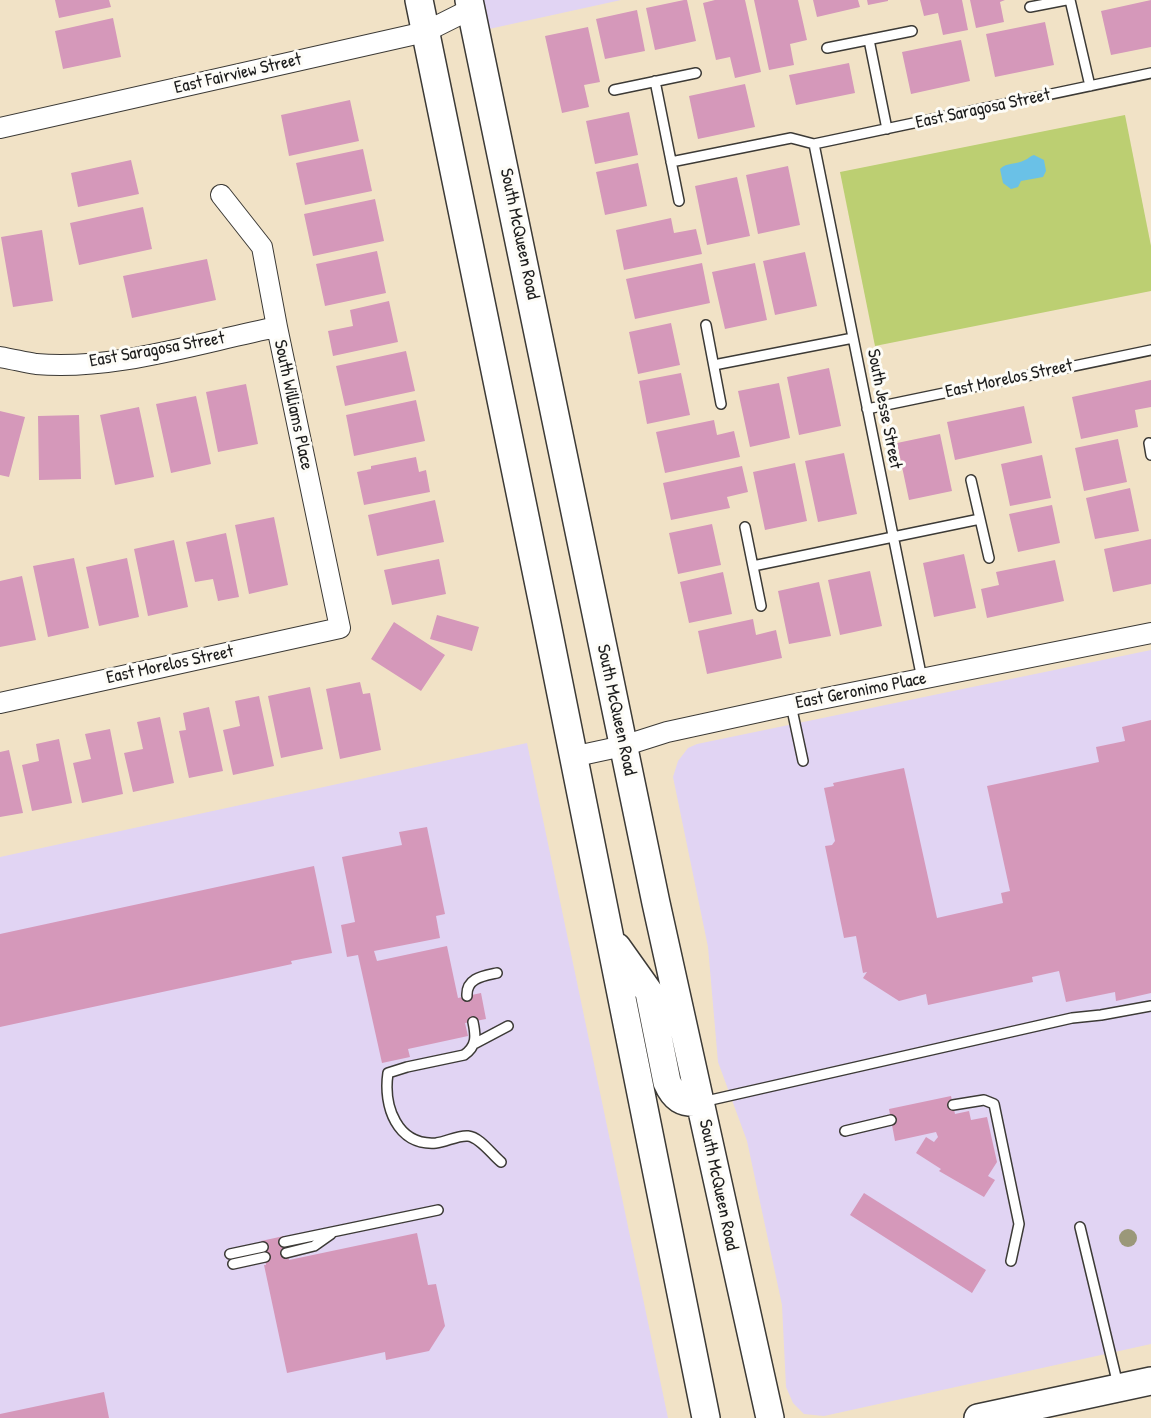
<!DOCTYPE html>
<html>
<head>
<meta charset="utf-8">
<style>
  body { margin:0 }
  canvas { display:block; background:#f1e2c6 }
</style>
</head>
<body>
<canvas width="1151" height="1418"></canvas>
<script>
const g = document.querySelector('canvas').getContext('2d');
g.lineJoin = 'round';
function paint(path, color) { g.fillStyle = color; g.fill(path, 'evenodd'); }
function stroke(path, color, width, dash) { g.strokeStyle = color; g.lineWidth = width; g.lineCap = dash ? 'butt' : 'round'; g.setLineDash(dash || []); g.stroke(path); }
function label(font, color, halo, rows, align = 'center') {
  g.font = font + ' "Patrick Hand",sans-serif'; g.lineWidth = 6; g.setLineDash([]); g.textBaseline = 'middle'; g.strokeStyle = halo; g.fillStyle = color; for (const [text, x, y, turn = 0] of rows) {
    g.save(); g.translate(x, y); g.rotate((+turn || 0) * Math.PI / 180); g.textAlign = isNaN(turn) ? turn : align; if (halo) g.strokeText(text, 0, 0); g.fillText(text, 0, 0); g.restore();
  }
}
const built = new Path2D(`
  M483,0H621L489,29Z
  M1151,650V1344L824,1416L804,1414L793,1403L786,1387L782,1305L747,1141L718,1062L708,947L673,777L678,761L688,748L697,744Z
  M527,743L668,1418H0V857Z`);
const green = new Path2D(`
  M1125,115L1151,246V291L875,346L840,172Z`);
const water = new Path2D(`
  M1034,155L1044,160L1046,171L1043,177L1021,181L1018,187L1011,189L1003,183L1000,169C1007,162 1016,165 1025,160C1028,159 1030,156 1034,155Z`);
const building = new Path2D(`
  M55,0H109L111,7L59,18Z
  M684,0H687L696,41L655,50L646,8Z
  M715,0H745L761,72L735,78L730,57L716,60L703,3Z
  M754,0H798L807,40L790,44L794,65L769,70Z
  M813,0H858L860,7L817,17Z
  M867,0H888V1L868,5Z
  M920,0H962L968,30L943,35L938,13L924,16Z
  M970,0H1005L1000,2L1004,22L976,28Z
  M1151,0V47L1111,55L1101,11Z
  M637,10L645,51L605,59L596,19Z
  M113,18L121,57L63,69L55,31Z
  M1045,22L1054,65L995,77L986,34Z
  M588,27L600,82L584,85L589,107L562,113L545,36Z
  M961,40L970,81L911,94L902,52Z
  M849,63L855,93L796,105L789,75Z
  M745,84L755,127L698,139L689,96Z
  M350,100L359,141L289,156L281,115Z
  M629,112L638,155L595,164L586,121Z
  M363,149L372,191L305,205L296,163Z
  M131,160L139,194L78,207L71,173Z
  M638,163L647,206L605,215L596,172Z
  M788,166L800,225L758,234L746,175Z
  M737,177L750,236L707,245L695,186Z
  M375,199L384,241L313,256L304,214Z
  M143,207L152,249L79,265L70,223Z
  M671,218L674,233L696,229L702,254L624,270L616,230Z
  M42,230L53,301L13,307L1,237Z
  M377,251L386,293L325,306L316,264Z
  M805,252L817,306L775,315L763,261Z
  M207,259L216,300L132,318L123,276Z
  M702,263L710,303L635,319L626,279Z
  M755,263L767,320L725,329L712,272Z
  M389,301L398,342L333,356L328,331L353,326L350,310Z
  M671,323L680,365L638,374L629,332Z
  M406,351L415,391L345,406L336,366Z
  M829,368L841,426L799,435L787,377Z
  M681,373L690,415L647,424L639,381Z
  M1151,380V407L1135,410L1138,427L1081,439L1072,397Z
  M779,383L790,438L750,447L738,391Z
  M246,384L258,444L218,452L206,392Z
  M196,396L211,464L171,473L156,404Z
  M416,400L425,441L354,456L346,415Z
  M1024,406L1032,443L955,460L947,422Z
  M139,407L154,477L115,485L100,415Z
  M0,411L25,417L9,477L0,475Z
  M79,415L81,479L39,480L38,416Z
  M714,420L717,435L734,431L740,457L665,473L656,432Z
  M940,434L952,491L909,500L897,443Z
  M1118,439L1127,482L1084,491L1075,448Z
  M844,453L857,514L818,522L805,461Z
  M1042,455L1051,498L1010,506L1001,464Z
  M416,457L419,472L426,470L430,492L364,505L357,472L371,469V466Z
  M795,463L807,521L765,530L753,472Z
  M742,466L748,492L727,497L730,508L671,520L663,483Z
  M1130,488L1139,531L1095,539L1086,498Z
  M435,500L444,542L377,556L368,515Z
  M1052,505L1060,543L1018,552L1009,514Z
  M274,517L288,585L249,594L235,525Z
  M712,524L721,565L678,574L669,533Z
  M226,533L239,597L218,601L213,579L195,582L186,542Z
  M1151,539V584L1113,592L1104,549Z
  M174,540L188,607L148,616L134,549Z
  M964,554L976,608L934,617L923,563Z
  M74,558L89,628L48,637L33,566Z
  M127,558L139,617L99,626L86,567Z
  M439,559L446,594L392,605L384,570Z
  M1055,560L1064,601L987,618L981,589L999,585L996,572Z
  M870,571L882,626L840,635L828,580Z
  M723,572L732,614L689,623L680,582Z
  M22,576L36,640L0,647V581Z
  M819,582L831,636L789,644L778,591Z
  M437,615L479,627L472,651L430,639Z
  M753,619L756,635L776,630L782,658L707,674L698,631Z
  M394,622L445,655L421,691L371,659Z
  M360,682L363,694L370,693L381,750L340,759L326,689Z
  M310,687L323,749L281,758L268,696Z
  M259,696L274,766L233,775L223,730L240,726L235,701Z
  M209,707L223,771L189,778L179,731L186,730L183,713Z
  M160,717L174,783L133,792L124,753L143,749L137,722Z
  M1151,720V993L1116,1001L1115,992L1066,1002L1059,971L1032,977L1033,982L928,1005L926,994L899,1001L863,978L867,972L863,973L856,936L844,938L825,846L832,845L835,841L824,788L834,786L833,783L904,768L937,918L1003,903L1001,893L1010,891L987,786L1099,762L1096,747L1125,741L1122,727Z
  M110,729L123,794L82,803L73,763L91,759L85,734Z
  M59,739L72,803L32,811L22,765L39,761L36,744Z
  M9,750L23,813L0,817V752Z
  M427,827L445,914L436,916L440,938L374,951L377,961L447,946L458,998L481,993L486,1019L465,1023L468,1036L408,1049L410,1057L382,1063L358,955L347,957L341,925L355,922L342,857L402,845L399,832Z
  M314,866L332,953L291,961L292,964L0,1027V934Z
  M951,1096L955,1114L969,1111L971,1120L987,1117L997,1162L988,1176L995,1180L984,1197L939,1171L941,1169L916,1153L926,1137L934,1142L938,1137L936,1132L895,1141L889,1109Z
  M864,1193L986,1270L972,1293L850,1215Z
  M417,1233L428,1285L436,1284L445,1326L429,1351L386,1360L385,1352L287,1373L264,1265H266L261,1241L284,1236L289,1260Z
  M104,1392L109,1418H0V1414Z`);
const service = new Path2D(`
  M1070,0L1090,86
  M1030,7L1066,0
  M869,40L887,129
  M827,48L912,31
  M655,81L679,201
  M614,90L696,73
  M814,144L922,679
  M671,162L791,138L814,144L1151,73
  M706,325L721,404
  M714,365L853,338
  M867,409L1151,350
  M1149,443L1151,455
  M971,480L989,558
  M745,527L761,606
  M753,566L980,519
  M791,705L803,761
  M467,996C466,978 483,976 497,973
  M473,1022C476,1036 477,1046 464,1055L407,1067L388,1073C383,1106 397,1146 436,1143C446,1142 458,1135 468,1136C480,1137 492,1155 501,1162
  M474,1044L508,1026
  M702,1102L1072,1018L1101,1015L1151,1006
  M953,1105L984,1100L994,1104L1019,1224L1011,1261
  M845,1131L891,1120
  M1080,1227L1118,1385
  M284,1242L438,1210
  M286,1253L314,1246L331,1234
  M230,1254L263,1247
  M233,1264L265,1257`);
const minor = new Path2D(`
  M0,128L425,32L471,9
  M0,357C12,359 24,362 36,364C114,371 201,342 277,327
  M0,703L340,628L277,327L262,247L221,195
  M572,757L623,746L667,732L791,705L1151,633`);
const secondary = new Path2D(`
  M419,0L546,619L706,1418
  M469,0L656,903L770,1418
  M617,947L649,992L667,1082C674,1098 682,1104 700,1102
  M978,1418L1151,1381`);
const trees = [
  [1128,1238]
];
const streetNames = [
  ["East Fairview Street",238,74,-13],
  ["East Saragosa Street",983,109,-12],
  ["South McQueen Road",519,234,78],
  ["East Saragosa Street",157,350,-10],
  ["East Morelos Street",1009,379,-12],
  ["South Williams Place",293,405,78],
  ["South Jesse Street",884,409,79],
  ["East Morelos Street",170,665,-12],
  ["East Geronimo Place",861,691,-11],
  ["South McQueen Road",616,710,78],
  ["South McQueen Road",718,1185,78]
];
paint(built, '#e1d4f3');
paint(green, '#bccf72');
paint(water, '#6ac1e7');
paint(building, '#d598ba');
stroke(service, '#3c3a36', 12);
stroke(minor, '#3c3a36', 22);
stroke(secondary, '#3c3a36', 30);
stroke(service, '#fff', 9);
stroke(minor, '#fff', 20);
stroke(secondary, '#fff', 27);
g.fillStyle = '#9b9879';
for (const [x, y] of trees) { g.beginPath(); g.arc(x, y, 9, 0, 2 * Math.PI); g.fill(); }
label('18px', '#1c1c1c', '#fdfcf7', streetNames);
</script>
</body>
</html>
